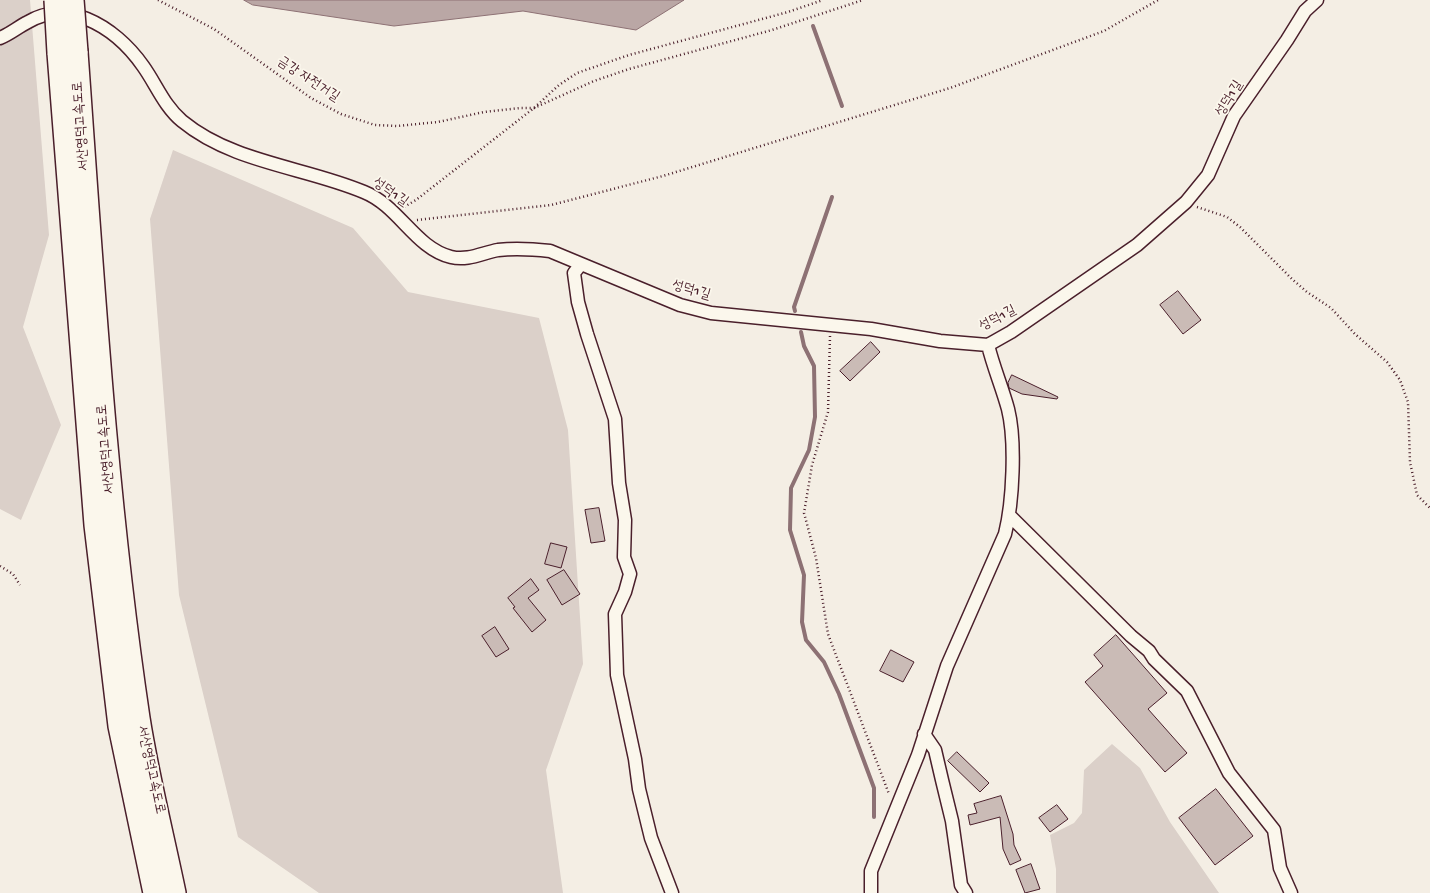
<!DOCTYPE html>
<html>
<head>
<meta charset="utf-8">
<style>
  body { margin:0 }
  canvas { display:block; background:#f4eee4 }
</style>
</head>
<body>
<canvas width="1430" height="893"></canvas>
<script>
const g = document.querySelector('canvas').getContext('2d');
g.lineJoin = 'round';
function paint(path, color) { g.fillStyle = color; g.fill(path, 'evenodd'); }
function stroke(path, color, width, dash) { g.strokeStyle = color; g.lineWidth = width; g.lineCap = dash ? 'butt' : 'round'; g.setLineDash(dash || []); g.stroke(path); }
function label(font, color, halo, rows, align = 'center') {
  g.font = font + ' "Gochi Hand","Poor Story",sans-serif'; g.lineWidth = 3.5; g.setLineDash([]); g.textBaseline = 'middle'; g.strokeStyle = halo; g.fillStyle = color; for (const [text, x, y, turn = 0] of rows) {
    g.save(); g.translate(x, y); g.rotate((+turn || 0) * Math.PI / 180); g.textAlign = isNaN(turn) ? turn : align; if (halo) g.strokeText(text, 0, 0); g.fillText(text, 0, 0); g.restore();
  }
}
const green = new Path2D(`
  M0,0H30L49,235L23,327L61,425L21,520L0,509Z
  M173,150L353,228L408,292L539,318L568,430L583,664L546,770L563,893H319L238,837L179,595L150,219Z
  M1112,744L1140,768L1170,822L1219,893H1056V869L1050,835L1074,823L1082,813L1084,770Z`);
const water = new Path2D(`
  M244,0H684L636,30L523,11L394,26L253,5Z`);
const stream = new Path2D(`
  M813,26L842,106
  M795,311L794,307L832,197
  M801,332L804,346L814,366L815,417L809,450L791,488L790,530L804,575L802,622L806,640L824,662L839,694L874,788V817`);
const building = new Path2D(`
  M1178,291L1201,320L1183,334L1160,305Z
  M871,342L880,352L850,381L840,371Z
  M1012,375L1058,397L1057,399L1022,394L1009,388L1008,383Z
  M599,508L605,541L591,543L585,510Z
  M551,543L567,547L561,568L545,564Z
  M564,570L580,594L562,605L547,580Z
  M531,579L539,590L528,598L546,620L532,632L513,608L515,607L508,598Z
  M495,627L509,649L496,657L482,636Z
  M1116,635L1167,693L1148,709L1187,753L1165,772L1085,682L1103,666L1094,655Z
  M891,650L914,662L903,682L880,671Z
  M957,752L989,783L980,792L948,761Z
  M1216,789L1253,836L1215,865L1179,818Z
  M1001,796L1013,834L1014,845L1021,860L1010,865L1003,849L1000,817L970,825L968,815L977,813L974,804Z
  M1057,805L1068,819L1050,832L1039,818Z
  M1031,864L1040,889L1025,893L1016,870Z`);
const path = new Path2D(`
  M158,0L214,29L311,98L341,114L375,125L397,126L438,122L484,112L520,108H534L594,81L629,69L772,30L863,0
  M404,207L416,200L534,108L559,85L577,73L629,55L788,12L823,0
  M1197,207L1227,217L1240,227L1292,279L1307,292L1331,308L1355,334L1387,362L1400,380L1408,402L1410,462L1417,495L1430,508
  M417,220L551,205L663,176L950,88L1104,31L1158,0
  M830,336L828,412L812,465L804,513L816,558L828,634L889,794
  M0,566L13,574L20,585`);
const minor = new Path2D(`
  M0,38C10,34 18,27 28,22C46,11 67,11 87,19C109,28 129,46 143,66C156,84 164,106 182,121C233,163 305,167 364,192C399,206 415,248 451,257C468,261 482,253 498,250C515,248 532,249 550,251L680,305L711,313L871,329L940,341L988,345L1011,332L1137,245L1186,202L1208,175L1234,116L1287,40L1305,11L1317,0
  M581,264L574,273L578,302L587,334L615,419L619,483L625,520L624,557L630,574L625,592L615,614L617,675L635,759L639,789L651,838L672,893
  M1010,516L1131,636L1149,651L1154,659L1187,691L1229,773L1274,830L1280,868L1291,893
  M924,734L935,750L942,780L952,821L961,885L966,893
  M871,893V871L918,755L947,666L1005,534C1013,502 1016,441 1008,409C1002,387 993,366 988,345`);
const motorway = new Path2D(`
  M77,52C93,274 106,497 139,718C148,776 163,835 175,893
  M58,53L95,525L119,726L154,893`);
const motorwayBridge = new Path2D(`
  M55,0L58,53
  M73,0L77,52`);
const streetNames = [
  ["금강 자전거길",308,80,33],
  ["성덕1길",1230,99,-58],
  ["서산영덕고속도로",82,126,-94],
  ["성덕1길",390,193,35],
  ["성덕1길",691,291,16],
  ["성덕1길",998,319,-27],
  ["서산영덕고속도로",107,449,-95],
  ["서산영덕고속도로",150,770,78]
];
paint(green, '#dbd0c9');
paint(water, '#baa7a5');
stroke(water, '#8d7174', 1);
stroke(stream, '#8d7174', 4);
paint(building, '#cabbb6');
stroke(building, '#4a1f2b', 1);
stroke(minor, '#4a1f2b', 15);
stroke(motorway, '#4a1f2b', 24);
stroke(path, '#4a1f2b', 2.5, [1, 3]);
stroke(minor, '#fbf7ec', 12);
stroke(motorway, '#fbf7ec', 21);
stroke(motorwayBridge, '#4a1f2b', 24, []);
stroke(motorwayBridge, '#fbf7ec', 21);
label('14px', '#4a1f2b', '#fbf7ec', streetNames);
</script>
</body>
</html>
